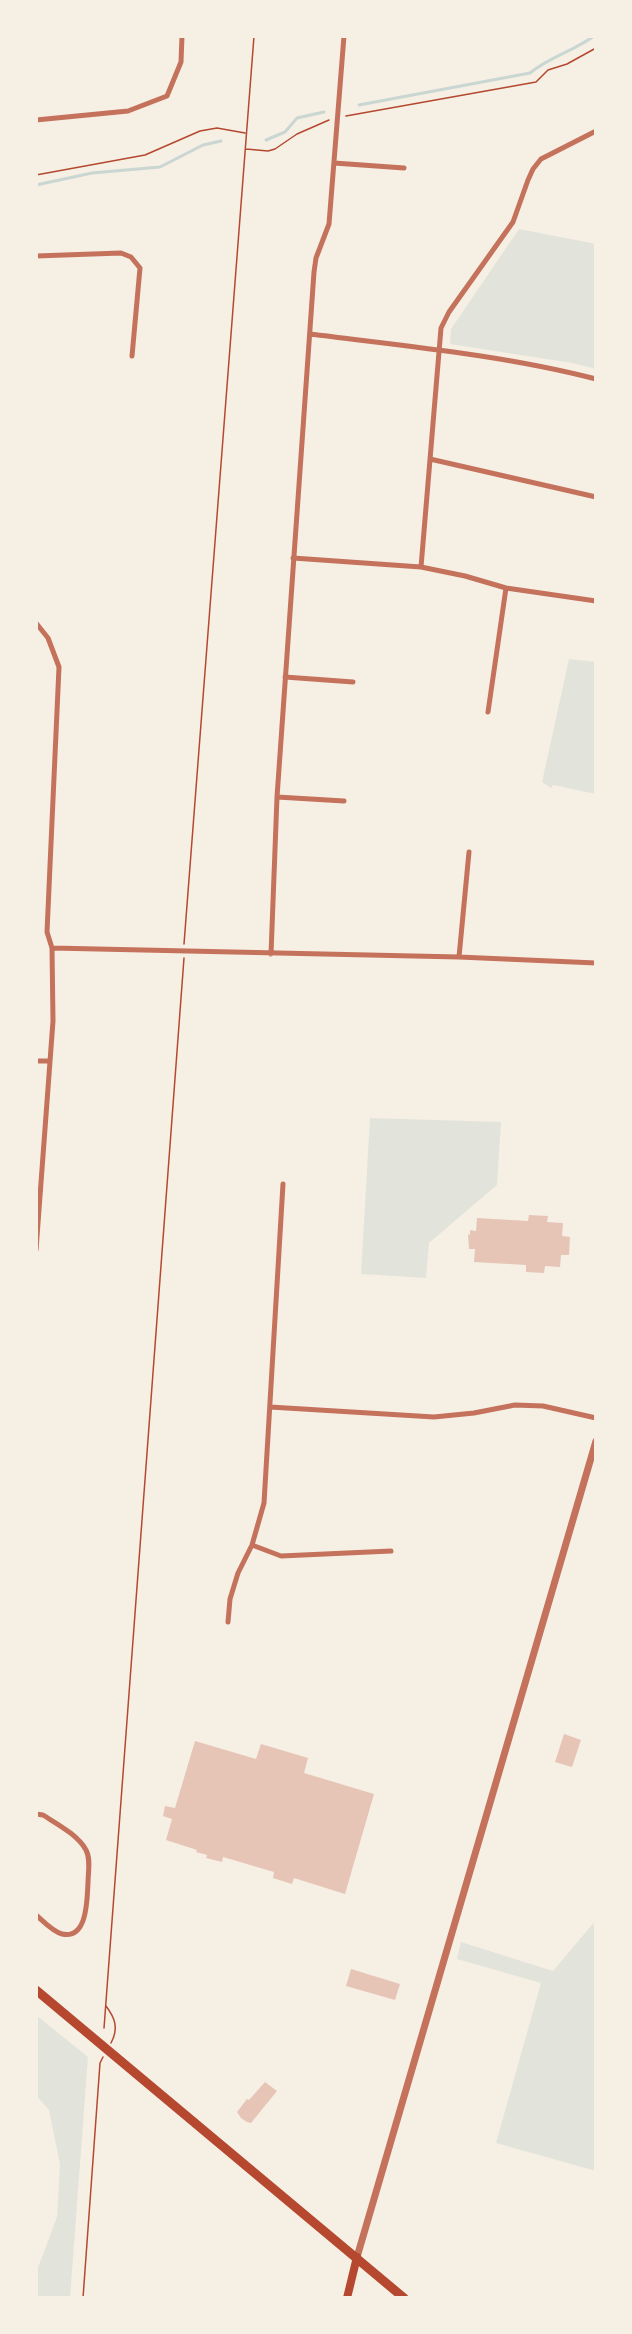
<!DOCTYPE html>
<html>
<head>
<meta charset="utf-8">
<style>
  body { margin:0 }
  #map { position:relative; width:632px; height:2334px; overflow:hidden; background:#f6efe4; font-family:"Libre Baskerville",serif }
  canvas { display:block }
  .frame { position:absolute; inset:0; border:38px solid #f6efe4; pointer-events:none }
</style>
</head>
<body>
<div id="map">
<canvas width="632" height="2334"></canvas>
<div class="frame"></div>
</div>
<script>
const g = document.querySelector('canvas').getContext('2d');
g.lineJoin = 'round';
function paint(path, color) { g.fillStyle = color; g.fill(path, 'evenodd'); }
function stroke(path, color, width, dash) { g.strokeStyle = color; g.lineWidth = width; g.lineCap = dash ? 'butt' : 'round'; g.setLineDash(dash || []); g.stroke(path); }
const green = new Path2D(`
  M519,229L596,244V369L572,363L450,344L451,329Z
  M569,659L596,662V794L553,785L551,788L542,782Z
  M370,1118L501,1122L497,1185L429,1243L426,1278L361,1274Z
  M596,1920V2171L496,2143L541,1983L457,1959L461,1942L553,1971Z
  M36,2015L88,2057L70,2298H36V2273L57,2217L60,2164L49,2110L36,2095Z`);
const stream = new Path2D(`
  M359,105L530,73C549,57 574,51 594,36
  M266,140L285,132L297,118L324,112
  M36,185L92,173L160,167L203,145L221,141`);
const building = new Path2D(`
  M529,1215L548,1216L547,1222L563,1223L562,1236L570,1237L569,1255H561L560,1267L545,1266L544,1273L526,1272V1265L474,1262L475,1249H469L468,1234L470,1235V1230L476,1231L477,1218L528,1221Z
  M564,1734L581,1740L572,1767L555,1762Z
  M195,1741L256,1759L261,1744L308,1758L304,1773L374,1794L345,1894L294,1878L292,1884L273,1878L274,1872L223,1857L222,1862L206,1858L207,1855L196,1852L197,1850L166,1840L172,1819L163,1816L165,1806L175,1808Z
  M351,1969L400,1984L395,2000L346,1986Z
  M265,2082L277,2091L251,2123L247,2122L241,2118L237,2112L247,2099L249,2100Z`);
const path = new Path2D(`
  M346,116L536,82L548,70L567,64L596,48
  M246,149L268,151L275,149L297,134L329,120
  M36,175L145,155L200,131L217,128L245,133
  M184,944L254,36
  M106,2006C115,2018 119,2028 111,2043
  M104,2028L184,958
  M83,2298L100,2063L103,2057`);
const minor = new Path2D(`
  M36,120L128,111L167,96L181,62L182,36
  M334,163L404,168
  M36,256L121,253L131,257L140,268L132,356
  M310,334C405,346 503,355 596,379
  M430,459L596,497
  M293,558L421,567L465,576L506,588L596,601
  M421,567L441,328L449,312L513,222L528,180L533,169L541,159L596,131
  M36,623L48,638L59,667L47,932L52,948L53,1021L36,1250
  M285,677L353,682
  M488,712L506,588
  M277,797L344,801
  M52,948L459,957L596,963
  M271,954L277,797L314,272L316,258L329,224L344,36
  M459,957L469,852
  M36,1061H50
  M270,1407L434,1417L474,1413L515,1405L543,1406L596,1418
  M252,1545L281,1556L391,1551
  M228,1622L230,1599L238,1573L252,1545L264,1503L283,1184
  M36,1814L43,1815C57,1824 78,1835 86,1850C91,1859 88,1873 88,1883C87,1898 88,1940 62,1934C53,1932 43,1921 36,1915`);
const tertiary = new Path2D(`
  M357,2257L596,1441`);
const secondary = new Path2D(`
  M347,2298L357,2257`);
const primary = new Path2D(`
  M36,1990L404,2298`);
paint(green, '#e2e4dc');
stroke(stream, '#c9d6d2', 3);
paint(building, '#e6c5b7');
stroke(path, '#b5482f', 1.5);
stroke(minor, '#c5725c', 5);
stroke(tertiary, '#c5725c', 7);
stroke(secondary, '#b5482f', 8);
stroke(primary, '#b5482f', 9);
</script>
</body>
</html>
